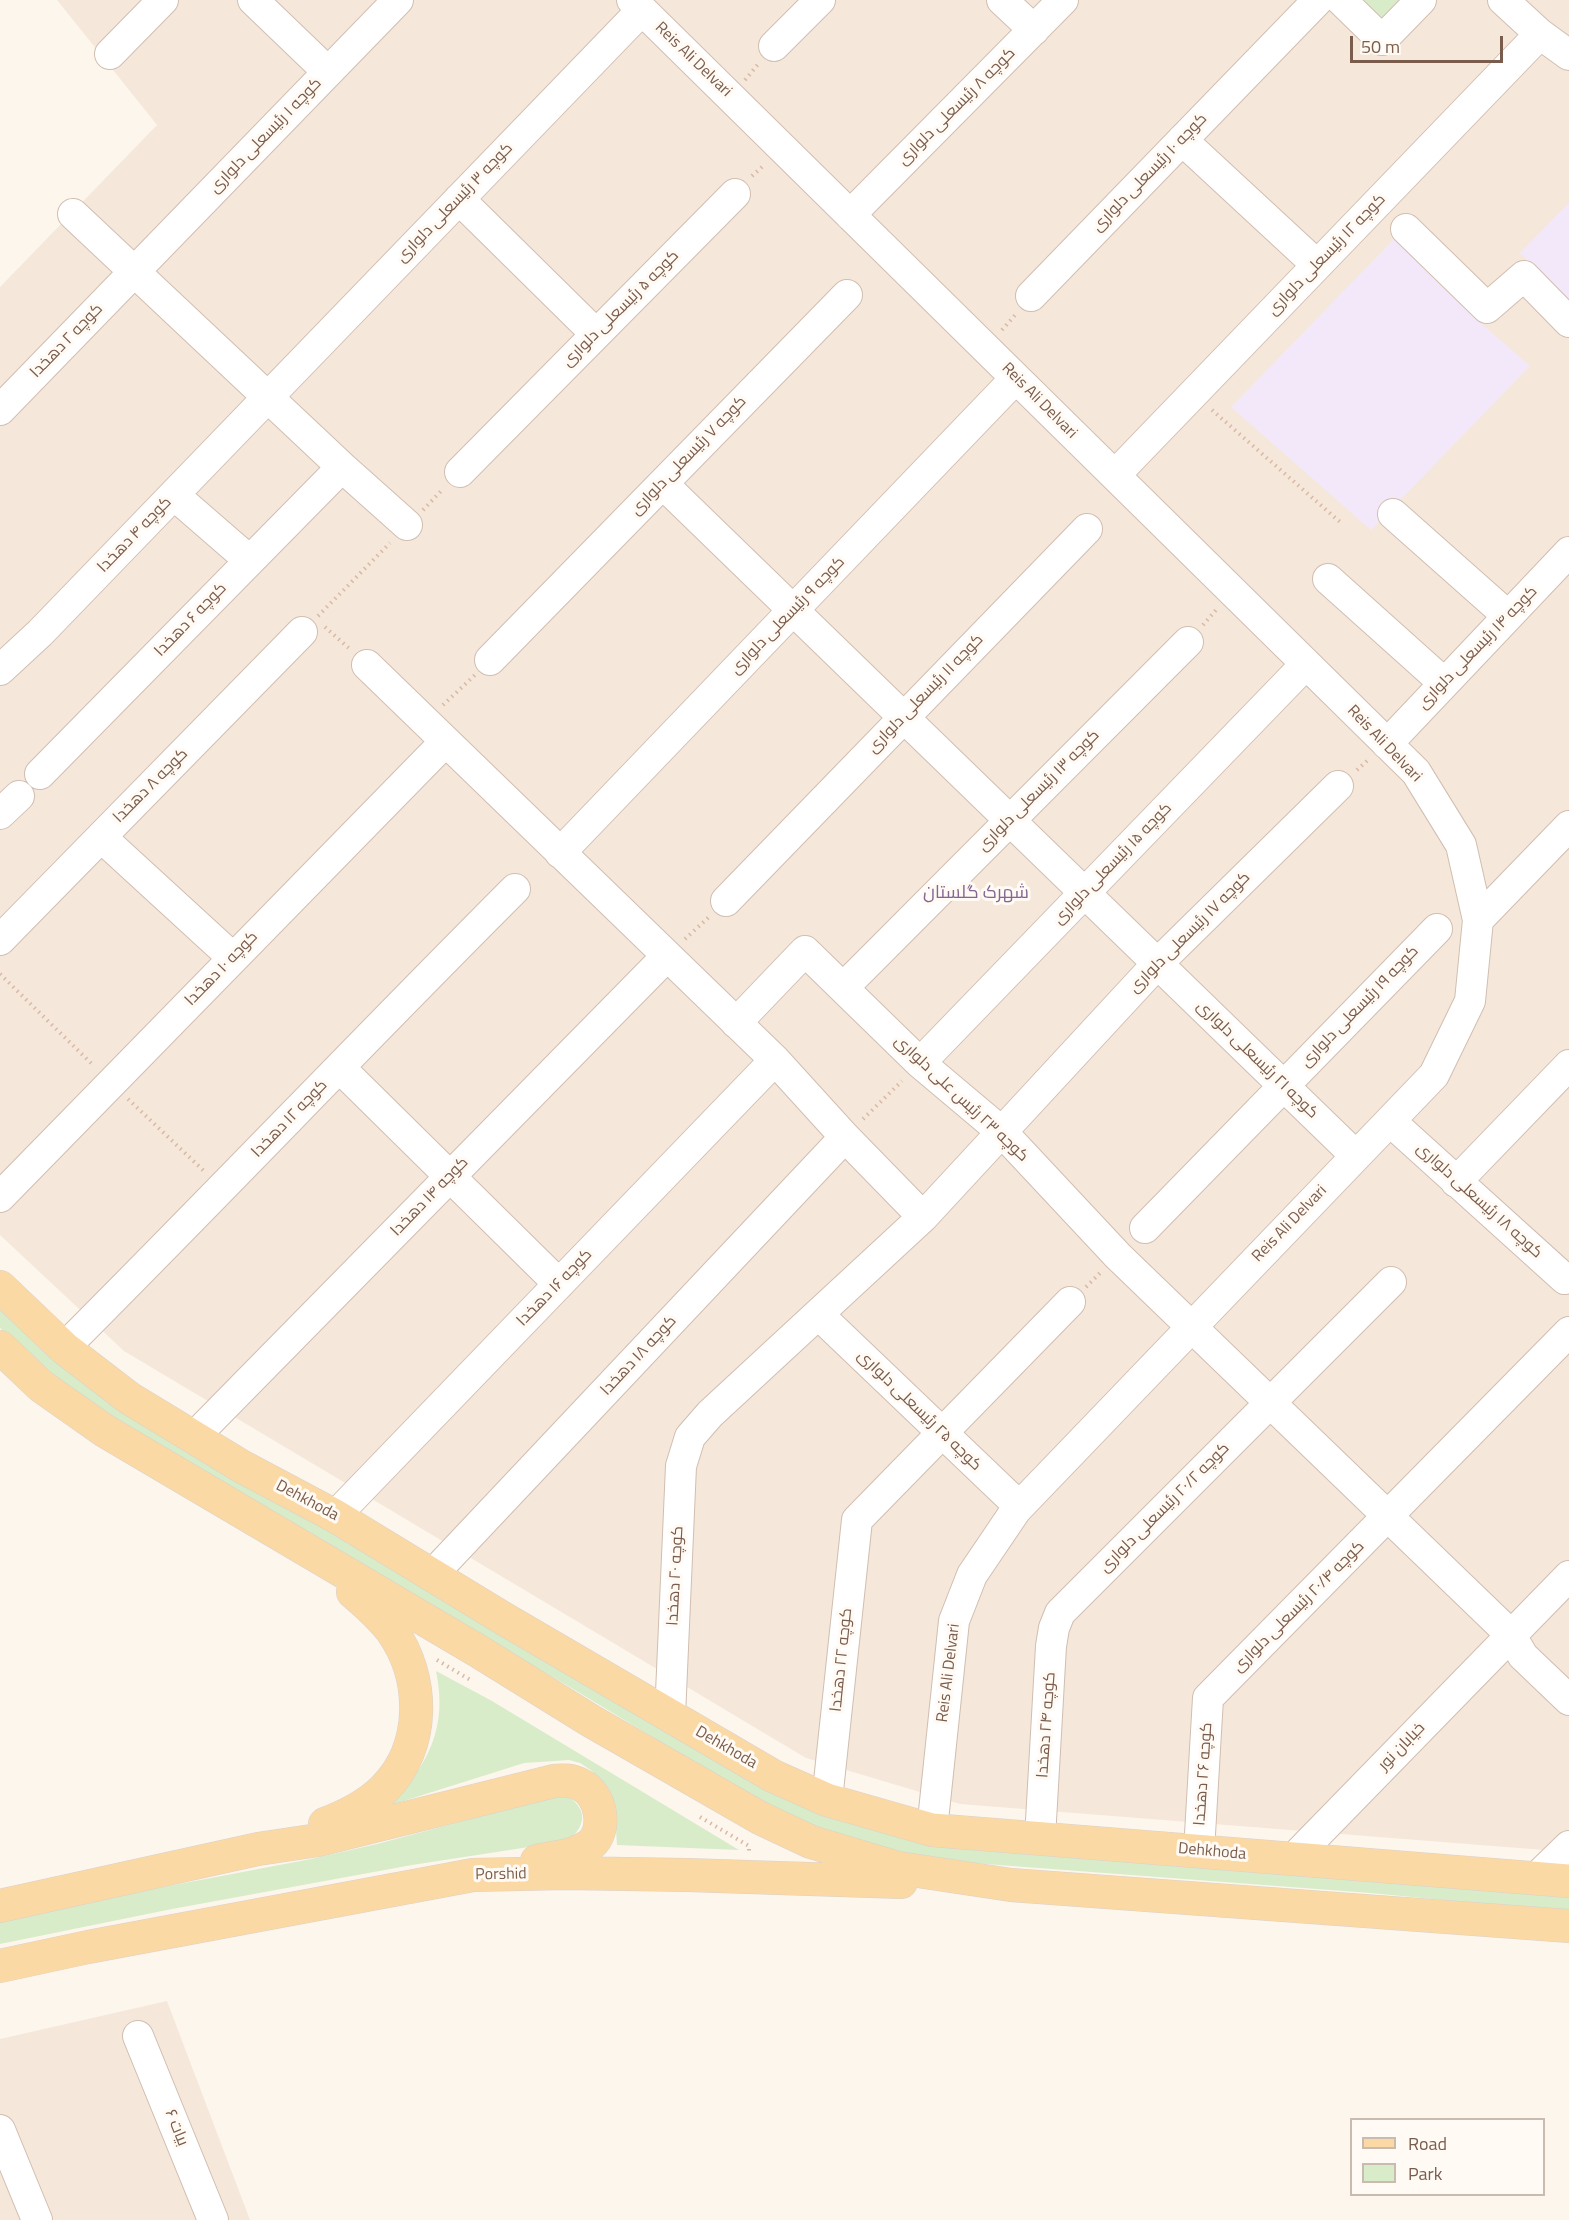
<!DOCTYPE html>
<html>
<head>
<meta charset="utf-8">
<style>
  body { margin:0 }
  #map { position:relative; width:1569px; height:2220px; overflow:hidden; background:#fdf6ec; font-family:"Titillium Web",sans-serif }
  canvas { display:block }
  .legend { position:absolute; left:1350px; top:2118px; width:195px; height:78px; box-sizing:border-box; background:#fffaf3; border:2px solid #cabbb1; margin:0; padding:8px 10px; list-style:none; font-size:18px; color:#7a5c4d }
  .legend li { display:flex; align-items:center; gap:12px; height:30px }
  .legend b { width:30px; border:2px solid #cabbb1 }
  .scale { position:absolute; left:1350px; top:36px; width:153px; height:27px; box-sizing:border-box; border:3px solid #7a5c4d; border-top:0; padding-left:8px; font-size:18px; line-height:21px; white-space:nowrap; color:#7a5c4d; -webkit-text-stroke:4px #fffaf3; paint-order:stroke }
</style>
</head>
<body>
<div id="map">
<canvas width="1569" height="2220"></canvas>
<ul class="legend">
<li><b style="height:8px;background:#fbd9a5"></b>Road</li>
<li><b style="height:16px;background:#d8ecc9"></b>Park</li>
</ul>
<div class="scale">50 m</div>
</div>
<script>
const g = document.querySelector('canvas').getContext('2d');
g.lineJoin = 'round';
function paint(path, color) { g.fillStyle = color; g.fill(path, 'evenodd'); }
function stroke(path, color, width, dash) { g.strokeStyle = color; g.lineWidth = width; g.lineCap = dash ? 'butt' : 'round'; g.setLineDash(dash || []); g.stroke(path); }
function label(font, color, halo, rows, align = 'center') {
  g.font = font + ' "Titillium Web",Cairo,sans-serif'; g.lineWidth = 6; g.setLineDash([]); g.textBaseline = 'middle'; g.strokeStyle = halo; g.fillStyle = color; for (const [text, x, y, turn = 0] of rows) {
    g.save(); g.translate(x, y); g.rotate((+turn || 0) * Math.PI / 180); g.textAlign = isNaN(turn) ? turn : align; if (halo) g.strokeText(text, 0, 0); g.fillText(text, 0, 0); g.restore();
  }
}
const residential = new Path2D(`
  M57,0H1569V1852L960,1804L806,1758L124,1351L0,1235V287L157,125Z
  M167,2001L250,2220H0V2039Z`);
const education = new Path2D(`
  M1569,203V301L1520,253Z
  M1394,239L1475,318L1530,366L1371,530L1231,407Z`);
const green = new Path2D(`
  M1357,0H1409L1384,26Z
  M0,1305L822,1811L1569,1894V1912L1370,1893L972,1863L903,1855L831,1835L757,1800L568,1686L393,1585L75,1395L0,1328Z
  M436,1671L492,1701L739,1850L617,1845L615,1814L609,1789L592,1771L580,1763L569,1760L524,1763L391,1805C428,1763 448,1729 436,1671Z
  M564,1794C587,1807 588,1824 568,1841L412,1865L172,1909L0,1944V1918L311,1859L377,1844Z`);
const path = new Path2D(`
  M745,80L759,63
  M752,176L764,165
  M1002,330L1017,313
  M1212,410L1340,522
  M423,510L443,489
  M318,616L390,543
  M1203,625L1216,610
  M325,627L351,650
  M443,705L475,675
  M1357,770L1369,759
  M685,939L710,916
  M0,974L94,1066
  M128,1099L205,1172
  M863,1119L902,1081
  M1086,1287L1102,1271
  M437,1660L472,1681
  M700,1817L749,1846V1853`);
const minor = new Path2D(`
  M253,0L328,72
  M632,0L1416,772L1461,845L1478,920L1470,1001L1434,1075L1016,1510L972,1575L954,1621L932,1830
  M1002,0L1034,30
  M1341,0L1382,40L1421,0
  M1503,0L1540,34L1569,55
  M774,46L820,0
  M110,54L163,0
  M1182,140L1317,265
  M459,199L596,334
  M73,214L342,467L407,525
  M850,215L1063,0
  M1406,229L1487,308L1524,276L1569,322
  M1031,296L1318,0
  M0,410L398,0
  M460,472L735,194
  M1115,475L1540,34
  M663,484L1356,1156
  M181,501L249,560
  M1393,514L1508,616
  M1328,579L1444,683
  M490,660L847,295
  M367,665L775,1060L845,1137L923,1217
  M0,670L40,633L642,10
  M1387,744L1569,552
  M40,774L342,467
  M0,814L19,796
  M101,837L233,958
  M560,853L1016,378
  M726,901L1087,529
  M1478,920L1569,826
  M0,940L302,632
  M843,988L1188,642
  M736,1023L805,951L920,1063L1002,1132L1118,1256L1510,1634L1523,1656L1569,1700
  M920,1063L1306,664
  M340,1068L559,1284
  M1390,1121L1565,1279L1569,1278
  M1456,1182L1569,1065
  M0,1197L445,742
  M1145,1228L1437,929
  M819,1315L1019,1506
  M64,1348C216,1196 363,1041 515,889
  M194,1437L667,956
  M335,1516L775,1060
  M432,1575L845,1137
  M670,1716L681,1466L690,1437L710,1414L923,1217L1158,963L1338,786
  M827,1800L857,1520L1070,1302
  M1040,1838L1051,1646L1054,1628L1060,1613L1391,1282
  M1199,1851L1208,1698L1569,1332
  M1293,1859L1569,1576
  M1535,1879L1569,1846
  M138,2036L213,2220
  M0,2130L37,2220`);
const major = new Path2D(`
  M0,1287L64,1348L129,1398L241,1466L335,1516L501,1617L773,1776L827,1800L932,1830L1569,1881
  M0,1347L41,1386L105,1431L478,1651L591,1721L760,1818L811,1842L898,1868L1011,1885L1569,1926
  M325,1824C346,1816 367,1806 384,1789C426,1747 425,1678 392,1631C381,1616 367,1604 353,1592
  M0,1906L258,1849L318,1840L554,1781C564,1780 572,1780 581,1785C601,1794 608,1830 590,1845C575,1856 555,1857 537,1861
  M0,1966L88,1947L473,1875L566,1873L687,1875L901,1882`);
const streetNames = [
  ["Reis Ali Delvari",693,60,44],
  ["کوچه ۸ رئیسعلی دلواری",957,107,-45],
  ["کوچه ۱ رئیسعلی دلواری",266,136,-46],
  ["کوچه ۱۰ رئیسعلی دلواری",1150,173,-46],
  ["کوچه ۳ رئیسعلی دلواری",455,203,-46],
  ["کوچه ۱۲ رئیسعلی دلواری",1327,255,-46],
  ["کوچه ۵ رئیسعلی دلواری",621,309,-45],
  ["کوچه ۲ دهخدا",67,341,-46],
  ["Reis Ali Delvari",1039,401,45],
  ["کوچه ۷ رئیسعلی دلواری",689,456,-46],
  ["کوچه ۴ دهخدا",135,535,-46],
  ["کوچه ۹ رئیسعلی دلواری",788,616,-46],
  ["کوچه ۶ دهخدا",191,620,-46],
  ["کوچه ۱۴ رئیسعلی دلواری",1478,648,-46],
  ["کوچه ۱۱ رئیسعلی دلواری",926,694,-46],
  ["Reis Ali Delvari",1384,744,46],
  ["کوچه ۸ دهخدا",151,786,-45],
  ["کوچه ۱۳ رئیسعلی دلواری",1039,791,-45],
  ["کوچه ۱۵ رئیسعلی دلواری",1113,864,-46],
  ["کوچه ۱۷ رئیسعلی دلواری",1190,933,-45],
  ["کوچه ۱۰ دهخدا",222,969,-46],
  ["کوچه ۱۹ رئیسعلی دلواری",1360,1007,-46],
  ["کوچه ۲۱ رئیسعلی دلواری",1257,1060,44],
  ["کوچه ۲۳ رئیس علی دلواری",961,1099,43],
  ["کوچه ۱۲ دهخدا",290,1119,-46],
  ["کوچه ۱۴ دهخدا",430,1197,-46],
  ["کوچه ۱۸ رئیسعلی دلواری",1479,1201,42],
  ["Reis Ali Delvari",1290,1224,-46],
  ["کوچه ۱۶ دهخدا",555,1288,-46],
  ["کوچه ۱۸ دهخدا",639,1356,-47],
  ["کوچه ۲۵ رئیسعلی دلواری",919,1411,44],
  ["Dehkhoda",307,1501,28],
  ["کوچه ۲۰/۲ رئیسعلی دلواری",1165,1508,-45],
  ["کوچه ۲۰ دهخدا",676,1576,-87],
  ["کوچه ۲۰/۴ رئیسعلی دلواری",1299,1607,-45],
  ["کوچه ۲۲ دهخدا",842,1660,-84],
  ["Reis Ali Delvari",949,1673,-83],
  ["کوچه ۲۴ دهخدا",1047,1725,-86],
  ["خیابان نور",1402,1747,-46],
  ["Dehkhoda",726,1748,30],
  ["کوچه ۲۶ دهخدا",1204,1774,-86],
  ["Dehkhoda",1212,1852,5],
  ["Porshid",501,1875,-1],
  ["بیات ۶",176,2128,68]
];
const neighbourhoodNames = [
  ["شهرک گلستان",976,894]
];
paint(residential, '#f5e8da');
paint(education, '#f3e8fa');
paint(green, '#d8ecc9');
stroke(minor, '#d1beb0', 32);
stroke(major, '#dad1cd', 34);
stroke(path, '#d9b8a5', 4, [1.5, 4.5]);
stroke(minor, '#fff', 30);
stroke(major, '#fbd9a5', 33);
label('16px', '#7a5c4d', '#fffaf3', streetNames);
label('18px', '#846695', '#fffaf3', neighbourhoodNames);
</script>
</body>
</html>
